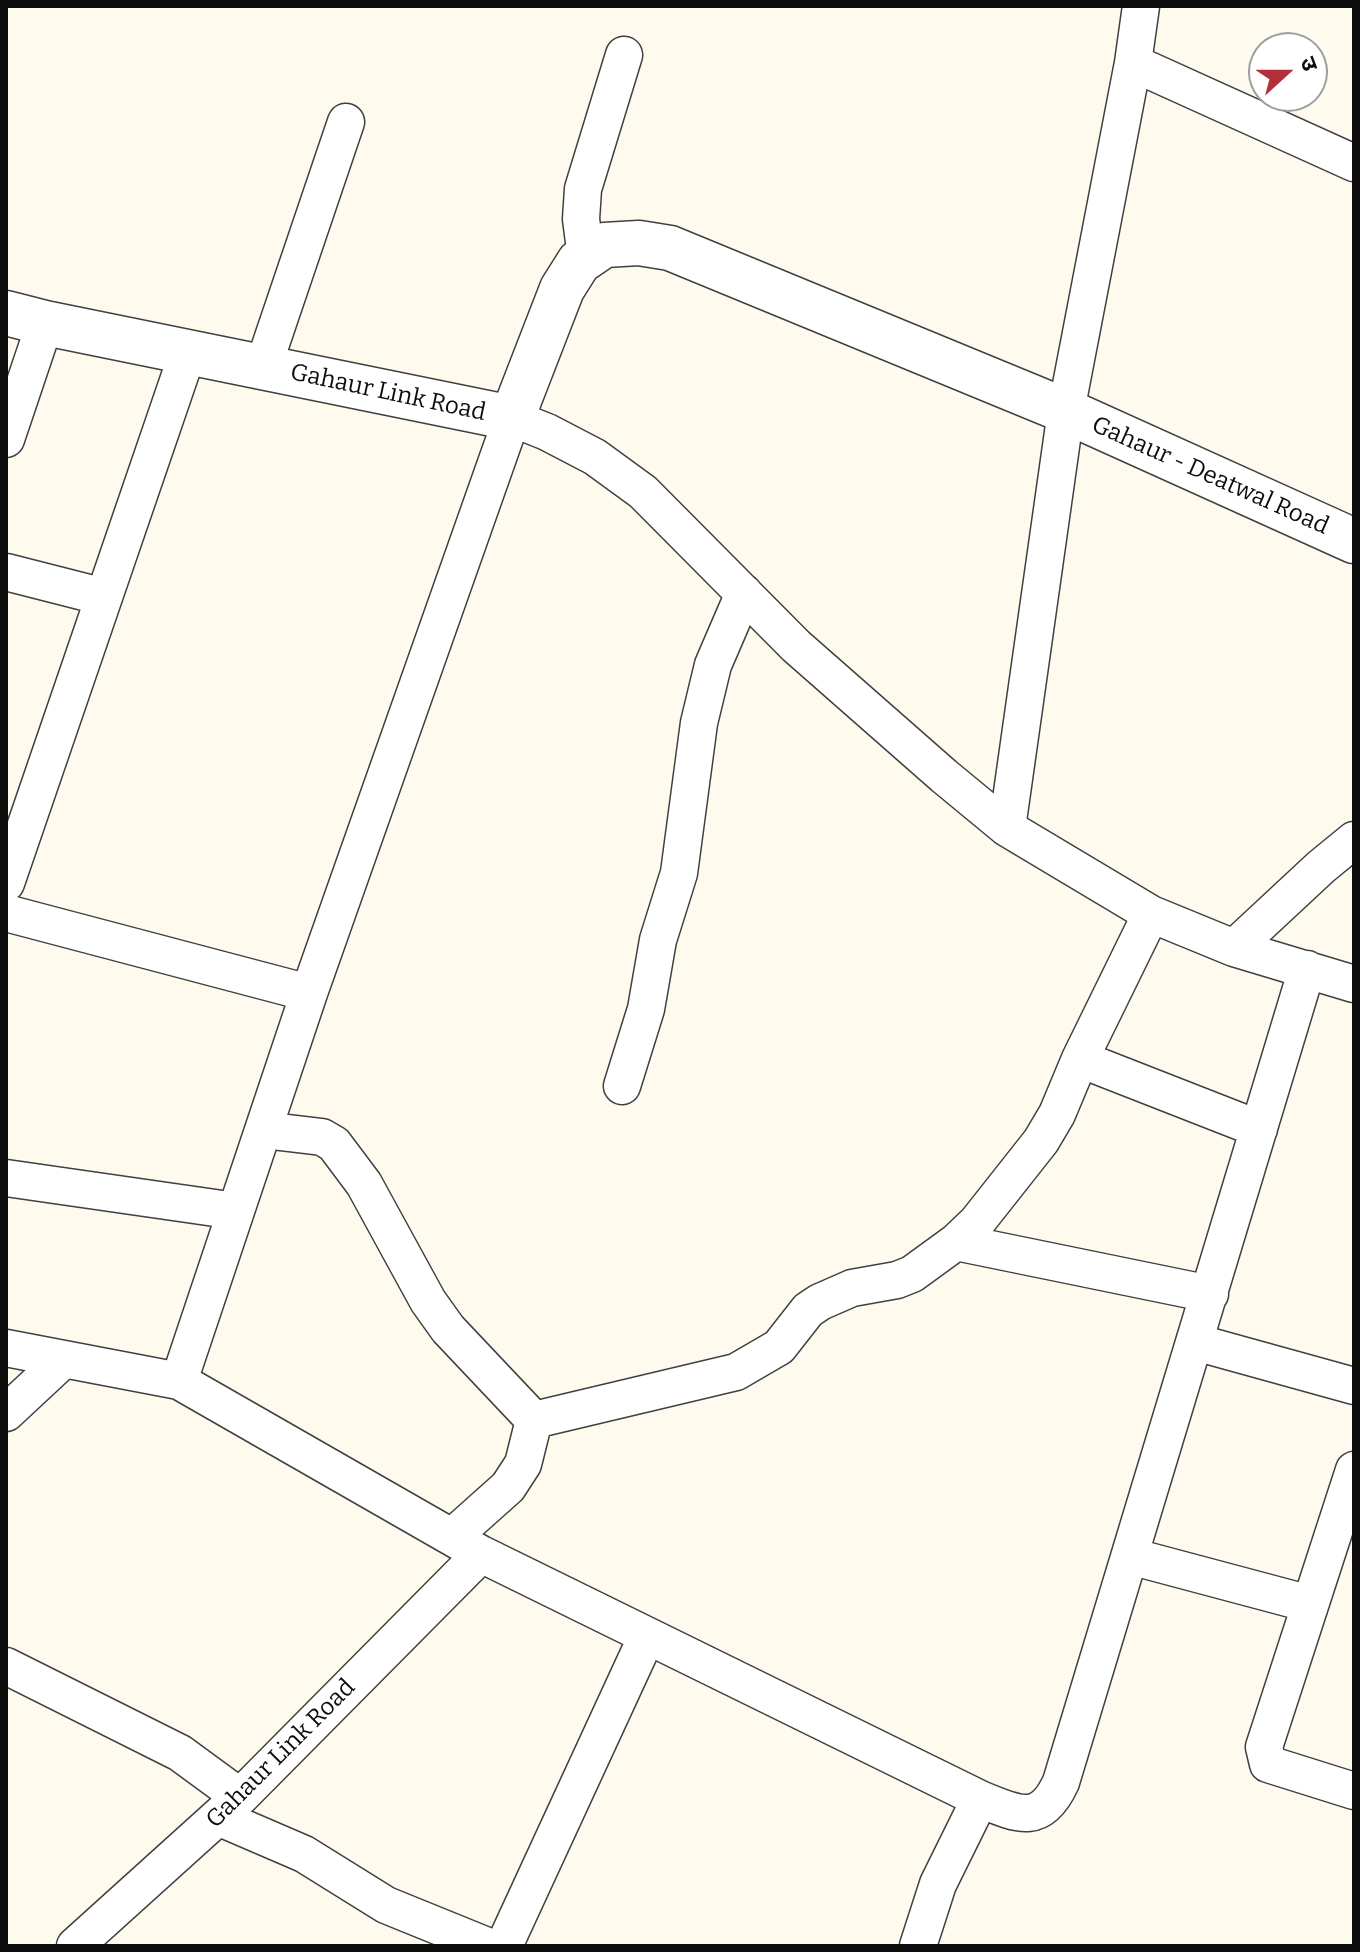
<!DOCTYPE html>
<html>
<head>
<meta charset="utf-8">
<style>
  body { margin:0 }
  #map { position:relative; width:1360px; height:1952px; overflow:hidden; background:#fefaee; font-family:Bitter,"Noto Sans Devanagari",serif }
  canvas { display:block }
  .frame { position:absolute; inset:0; border:8px solid #0d0d0d; pointer-events:none }
  .north { position:absolute; left:1248px; top:32px; width:80px; height:80px; box-sizing:border-box; background:#fff; border:2px solid #9e9e9e; border-radius:50%; rotate:69deg; font-size:22px; font-weight:700; line-height:32px; text-align:center; color:#0d0d0d }
  .north::after { content:''; display:block; margin:auto; width:28px; height:36px; background:#b2303b; clip-path:polygon(50% 0,100% 100%,50% 72%,0 100%) }
</style>
</head>
<body>
<div id="map">
<canvas width="1360" height="1952"></canvas>
<div class="frame"></div>
<div class="north">उ</div>
</div>
<script>
const g = document.querySelector('canvas').getContext('2d');
g.lineJoin = 'round';
function stroke(path, color, width, dash) { g.strokeStyle = color; g.lineWidth = width; g.lineCap = dash ? 'butt' : 'round'; g.setLineDash(dash || []); g.stroke(path); }
function label(font, color, halo, rows, align = 'center') {
  g.font = font + ' Bitter,serif'; g.lineWidth = 8; g.setLineDash([]); g.textBaseline = 'middle'; g.strokeStyle = halo; g.fillStyle = color; for (const [text, x, y, turn = 0] of rows) {
    g.save(); g.translate(x, y); g.rotate((+turn || 0) * Math.PI / 180); g.textAlign = isNaN(turn) ? turn : align; if (halo) g.strokeText(text, 0, 0); g.fillText(text, 0, 0); g.restore();
  }
}
const minor = new Path2D(`
  M1133,63L1354,163
  M586,257L581,219L583,189L624,55
  M263,367L346,122
  M6,439L45,323
  M6,572L104,597
  M1007,828L1066,411L1133,63L1141,6
  M6,883L188,352
  M6,913L309,993
  M1234,948L1321,867L1354,840
  M1307,969L1061,1782C1041,1826 1019,1815 980,1799L481,1554L179,1381L309,993L512,418L547,432L595,457L643,492L796,646L944,776L1007,828L1151,914L1234,948L1354,984
  M1080,1059L1259,1129
  M622,1086L646,1009L658,940L679,873L699,723L713,665L744,593
  M263,1130L322,1137L334,1144L364,1184L428,1301L448,1329L534,1420L523,1464L508,1487L452,1537
  M6,1178L236,1211
  M956,1242L1210,1294
  M1195,1342L1354,1386
  M6,1348L179,1381
  M6,1413L64,1359
  M534,1420L736,1372L779,1347L808,1310L820,1302L852,1288L897,1280L912,1274L956,1242L977,1222L1041,1141L1057,1114L1080,1059L1151,914
  M1354,1470L1264,1747L1268,1764L1354,1791
  M1130,1556L1310,1604
  M6,1666L180,1753L240,1797
  M218,1817L304,1854L386,1905L487,1946
  M75,1946L240,1797L481,1554
  M504,1946L647,1636
  M918,1946L938,1884L980,1799`);
const tertiary = new Path2D(`
  M6,313L45,323L512,418L562,289L579,262L604,245L639,243L670,248L1066,411L1354,541`);
const streetNames = [
  ["Gahaur Link Road",388,393,12],
  ["Gahaur - Deatwal Road",1210,476,24],
  ["Gahaur Link Road",281,1754,-45]
];
stroke(minor, '#404040', 39);
stroke(tertiary, '#404040', 47);
stroke(minor, '#fff', 36);
stroke(tertiary, '#fff', 44);
label('24px', '#0d0d0d', '#fff', streetNames);
</script>
</body>
</html>
